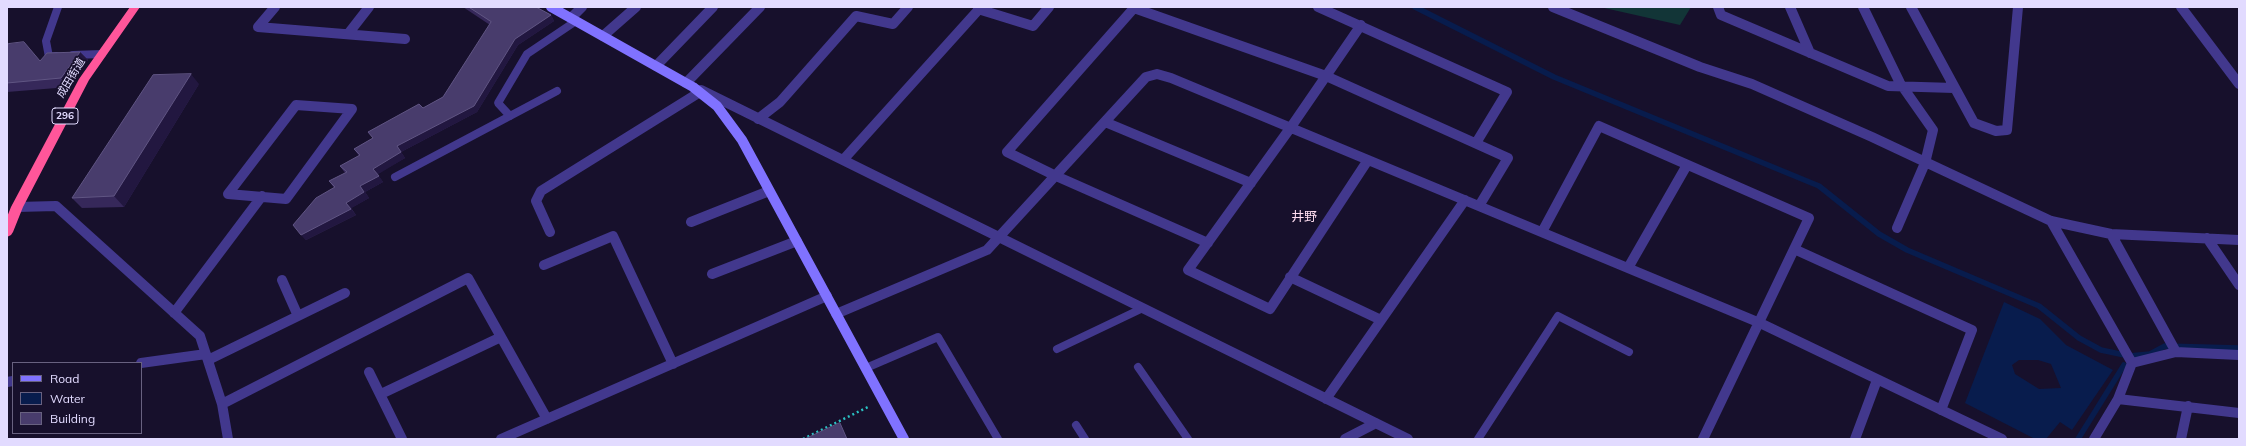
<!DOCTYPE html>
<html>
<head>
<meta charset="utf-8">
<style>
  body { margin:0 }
  #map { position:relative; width:2246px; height:446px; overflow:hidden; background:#17102c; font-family:Mulish,sans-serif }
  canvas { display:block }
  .frame { position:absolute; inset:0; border:8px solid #e2dbff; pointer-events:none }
  .legend { position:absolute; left:12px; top:362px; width:130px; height:72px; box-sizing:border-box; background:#17102c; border:1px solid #686180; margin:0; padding:5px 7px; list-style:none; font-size:12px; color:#e2dbff }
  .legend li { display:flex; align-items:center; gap:8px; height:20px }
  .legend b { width:20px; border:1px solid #686180 }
</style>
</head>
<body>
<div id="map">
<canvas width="2246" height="446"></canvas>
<div class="frame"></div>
<ul class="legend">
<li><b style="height:5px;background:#8072ff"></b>Road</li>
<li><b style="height:11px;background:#081c4d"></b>Water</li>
<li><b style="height:11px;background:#483c6c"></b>Building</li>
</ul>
</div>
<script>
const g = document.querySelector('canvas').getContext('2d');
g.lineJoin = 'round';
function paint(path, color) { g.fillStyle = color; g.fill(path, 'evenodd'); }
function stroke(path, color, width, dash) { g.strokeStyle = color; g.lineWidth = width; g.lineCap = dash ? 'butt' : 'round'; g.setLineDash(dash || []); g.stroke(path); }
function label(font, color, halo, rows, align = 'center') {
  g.font = font + ' Mulish,"Noto Sans JP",sans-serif'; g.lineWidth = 3.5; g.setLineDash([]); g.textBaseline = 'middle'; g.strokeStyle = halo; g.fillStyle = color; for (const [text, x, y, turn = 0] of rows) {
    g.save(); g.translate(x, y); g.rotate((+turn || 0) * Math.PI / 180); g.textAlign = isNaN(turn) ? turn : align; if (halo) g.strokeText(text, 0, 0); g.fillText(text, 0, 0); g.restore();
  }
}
const green = new Path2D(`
  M1600,7H1691L1680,25Z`);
const water = new Path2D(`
  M2004,302L2040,319L2066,345L2113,370L2072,430L2060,422L2046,439H2035L1965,403ZM2019,360H2038L2051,364L2061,388L2039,389L2015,374L2012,365Z`);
const stream = new Path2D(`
  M1415,7L1554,77L1819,186L1879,234L1907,250L2039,306L2079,338L2101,350L2129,356L2150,354L2165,346L2239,348
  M2078,439L2124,365`);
const path = new Path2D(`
  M803,439L870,406`);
const lane = new Path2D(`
  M73,55L102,54
  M56,56L49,57L46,41L58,7
  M510,116L498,103L527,54L576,21
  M395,177L557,91
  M1057,349L1143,308
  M1138,367L1188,439
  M866,368L938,337L998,439
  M1076,425L1085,439
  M1478,439L1558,316L1629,352`);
const street = new Path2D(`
  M275,7L258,27L405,39
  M1318,7L1507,92L1476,143
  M1553,7L1700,67L1752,84L1872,137L2051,221L2111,234L2239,240
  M1718,7L1721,15L1888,86L1954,88
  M1790,7L1810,53
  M1863,7L1900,83L1933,130L1925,163L1897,228
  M1911,7L1974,123L1996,131L2007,130L2018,7
  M2181,7L2239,84
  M978,9L1033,26L1049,7
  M571,18L582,7
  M1361,25L1291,127L1188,270L1270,309L1368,160
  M348,34L369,7
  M603,36L636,7
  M656,66L713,7
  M686,83L760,7
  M701,90L1408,439
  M296,105L352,109L286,199L228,194Z
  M758,119L780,102L856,16L893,24L908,7
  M1105,122L1251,183
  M843,160L981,7
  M17,207L56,206L200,336L222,404L228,439
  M2051,221L2132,363
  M691,222L769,191
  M550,232L536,201L541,191L700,92
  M1542,232L1599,126L1809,218L1703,439
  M2111,234L2176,352
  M2207,238L2239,285
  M1208,243L1056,176L1007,152L1134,8L1326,76L1508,158L1479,206
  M1794,249L1972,330L1941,410
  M544,265L613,236L673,364
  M1628,268L1687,165
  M712,274L797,241
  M1290,277L1381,320
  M282,280L298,316
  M174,313L262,196
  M836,314L987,250L1146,77L1157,74L1171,78L1760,323L2002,439
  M208,360L345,293
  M141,363L206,354
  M369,372L402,439
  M7,382L13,381
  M381,394L501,337
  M1326,399L1465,200
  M2118,399L2239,413
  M222,404L468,278L547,419
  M501,439L827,296
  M1345,439L1376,423
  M1855,439L1877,380
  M2094,439L2118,399L2132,363L2176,352L2239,355
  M2181,439L2188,406`);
const secondary = new Path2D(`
  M551,7L693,87L717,106L742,140L904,439`);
const highway = new Path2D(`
  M130,7H140L89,80L23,207L13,232L11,235L7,237V217L11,207L79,79Z`);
const wall = new Path2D(`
  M463,7H536L551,15L554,21L518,45L477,112L401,152L405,158L377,174L383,182L365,192L369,198L351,208L356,215L306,240L293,225L334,188L329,181L345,173L340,166L359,156L354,149L373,138L368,132L423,108L443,97L490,25Z
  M7,46L40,61L80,52L88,60L69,87L7,92Z
  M199,84L124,207L82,208L72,198Z`);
const shadedWall = new Path2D(`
  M551,15L554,21L518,45L477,112L401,152L405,158L377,175L373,169L397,146L515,39Z
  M80,52L88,60L69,87L61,78Z
  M191,74L199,84L124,207L114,196Z
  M379,176L383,182L365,192L369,198L350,209L346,203L360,186Z
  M351,209L356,215L306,240L301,235Z`);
const building = new Path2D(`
  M469,7H536L551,15L515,39L474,106L397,146L401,152L373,169L379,176L360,186L364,192L346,203L351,209L301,235L293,225L316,198L335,187L329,181L347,172L340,166L360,155L354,149L373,138L368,132L419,104L423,108L443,97L491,22Z
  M24,42L40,61L47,53L80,52L61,78L7,83V46L8,44Z
  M191,74L114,196L72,198L153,75Z
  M840,423L847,439H805Z`);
const shields = [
  [65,116,26]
];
const shieldNames = [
  ["296",65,116]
];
const streetNames = [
  ["成田街道",71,78,-59]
];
const quarterNames = [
  ["井野",1304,217]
];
paint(green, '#123537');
paint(water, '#081c4d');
stroke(stream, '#081c4d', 5.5);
stroke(path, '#2ac2c4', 2.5, [2, 3]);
stroke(lane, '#42388d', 8);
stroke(street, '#42388d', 10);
stroke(secondary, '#8072ff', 10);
paint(highway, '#ff569a');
paint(wall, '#36285a');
paint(shadedWall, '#221740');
paint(building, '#483c6c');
stroke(building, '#605583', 1);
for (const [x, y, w] of shields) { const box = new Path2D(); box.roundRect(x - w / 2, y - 8, w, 16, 3); g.fillStyle = '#17102c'; g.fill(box); stroke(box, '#e2dbff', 1); }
label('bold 10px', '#e2dbff', null, shieldNames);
label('11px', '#e2dbff', '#17102c', streetNames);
label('13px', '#ffddf0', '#17102c', quarterNames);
</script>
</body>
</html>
